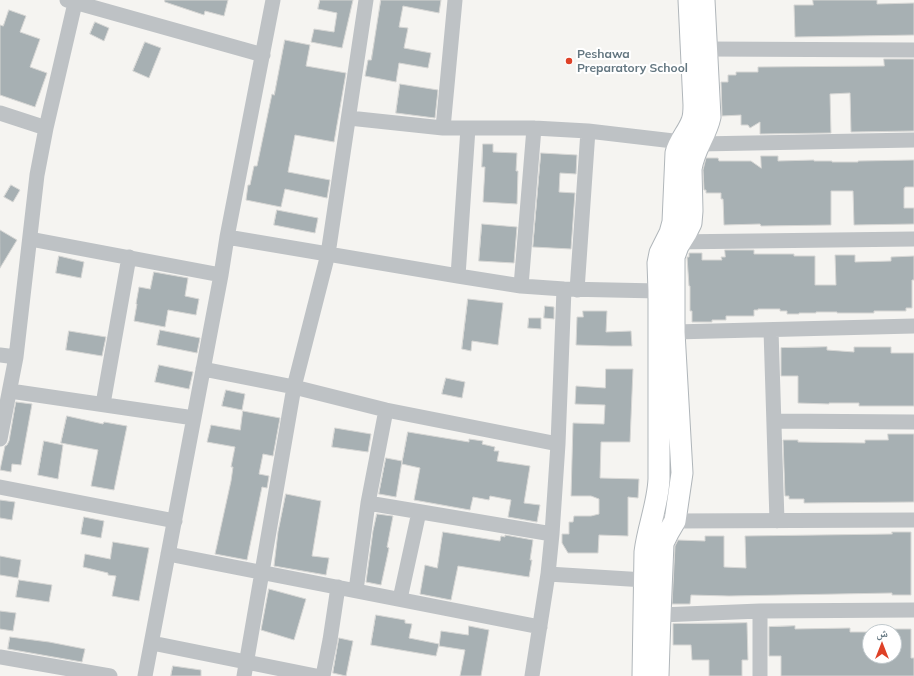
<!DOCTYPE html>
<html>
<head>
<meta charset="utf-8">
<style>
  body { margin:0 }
  #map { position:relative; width:914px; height:676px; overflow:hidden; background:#f5f4f1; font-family:Mulish,"Noto Naskh Arabic",sans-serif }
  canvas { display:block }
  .north { position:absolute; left:862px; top:624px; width:40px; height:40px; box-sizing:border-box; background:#fff; border:1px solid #c1c9cd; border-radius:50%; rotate:0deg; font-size:11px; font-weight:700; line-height:16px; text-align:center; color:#647781 }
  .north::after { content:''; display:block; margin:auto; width:14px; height:18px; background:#de4127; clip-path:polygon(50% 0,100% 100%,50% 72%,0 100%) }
</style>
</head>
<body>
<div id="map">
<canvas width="914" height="676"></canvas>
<div class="north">ش</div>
</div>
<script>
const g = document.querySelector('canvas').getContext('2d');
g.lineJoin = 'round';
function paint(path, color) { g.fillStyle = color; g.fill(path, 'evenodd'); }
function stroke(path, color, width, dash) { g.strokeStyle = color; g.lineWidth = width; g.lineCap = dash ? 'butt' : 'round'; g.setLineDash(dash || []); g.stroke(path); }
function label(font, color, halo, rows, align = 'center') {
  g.font = font + ' Mulish,sans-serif'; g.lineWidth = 4; g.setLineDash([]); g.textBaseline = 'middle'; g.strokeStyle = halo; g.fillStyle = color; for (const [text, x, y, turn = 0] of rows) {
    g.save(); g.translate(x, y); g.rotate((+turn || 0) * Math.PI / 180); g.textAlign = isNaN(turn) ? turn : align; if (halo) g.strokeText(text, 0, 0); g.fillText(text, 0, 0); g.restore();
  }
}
const building = new Path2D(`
  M165,0H228L224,16L205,11L204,15L165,2Z
  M320,0H353L342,48L311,42L314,29L334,32L337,13L318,9Z
  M381,0H441L439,13L403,6L399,27L408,28L404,48L431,53L428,68L399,63L396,82L365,76L368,60H371Z
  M813,0H877V4L914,3V35L795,37L794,5H813Z
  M9,10L26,16L20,32L40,39L30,67L47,73L35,107L0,95V25L3,26Z
  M95,22L109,28L104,41L90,34Z
  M285,40L310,45L306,66L346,73L334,142L295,135L288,172L330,180L327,198L285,189L281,207L246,200L248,185H250L254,166H257L272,94L274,95Z
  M145,42L161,48L149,78L133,71Z
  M884,59H914V131L851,132L850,93L830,94L831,133L760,134V122L750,128L748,125H741V115L722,116L721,82H728V75H736V72H758V67L884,66Z
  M400,84L438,90L435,118L396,113Z
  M483,144H493V152L517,153L516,171H518L517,204L483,202L485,167H482Z
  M541,153L577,155L576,174L560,173L559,192L575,193L571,249L533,247Z
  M761,156H778V161L814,160V161H832V162H858V161L914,160V187H905V188H904V208H914V224L854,225L853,191H831V225L761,226L760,224L724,225L723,199H721V193H706V190H704L703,170L706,158H718L719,161H751L761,168Z
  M11,185L20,190L13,202L4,197Z
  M277,210L318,218L315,233L274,225Z
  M482,224L517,227L514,263L479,261Z
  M0,230L17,240L0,268Z
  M725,250H754V254H794V256H815V285H836L835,255H855V262L891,261V257L914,256V280H912V308H906V311H874V313H837V312H816V313H799V314H787V311H780V309H758V310H754V316H726V320H712V322H692V311H690V286H689L687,257H689V253H702V260H722L721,257H725Z
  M59,256L84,262L81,278L56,273Z
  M154,272L188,278L185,296L199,299L196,315L168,310L165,327L134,321L137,304H136L139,287L150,289Z
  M468,299L503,303L498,345L472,341L471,351L462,349Z
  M545,306L554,307V319L544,318Z
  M583,311H607L606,332L631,331L632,346H611L576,345L577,317H583Z
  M529,318H541V329L528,328Z
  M160,330L200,338L197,353L157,345Z
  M69,331L106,337L102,356L66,350Z
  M827,347V350L854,352V347H891V353H914V406H859V403H829V404L798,403V376H781V348Z
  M159,365L193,372L189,389L155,382Z
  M606,369H633L630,442H601L600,478L639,479L638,498L628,497V536L599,535L598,553H568L562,543V534H569V522H573L574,516H591L599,514V499L591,496H571L573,423L604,424L605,405L575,404L576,386L605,388Z
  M446,378L465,382L462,398L442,394Z
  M226,390L245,394L242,410L222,406Z
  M16,402L32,404L21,465L12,464L11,472L0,470L5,446L7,445L9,441Z
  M243,411L280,418L273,456L263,454L259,474L269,476L267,488L262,487L247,560L215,554L231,481L233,467H231L235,447L207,442L211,425L240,430Z
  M67,416L103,424L104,422L127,426L114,490L91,486L98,450L61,443Z
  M335,428L371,434L368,452L332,447Z
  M408,432L469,442V439L483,441L482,444L495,447L494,451H499L497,461L530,466L524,503L540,505L537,522L508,517L511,500L490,496L489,500L473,497L470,510L414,500L420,468L402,464Z
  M888,434H914V502L804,503V499H789V496H785L783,440H798V442L865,443V440H888Z
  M44,441L63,445L58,479L38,475Z
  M386,458L402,461L396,497L379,494Z
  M286,494L321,501L312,556L329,558L326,575L274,566L278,532Z
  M0,500L15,502L12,520L0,518Z
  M377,514L393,516L387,547L389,548L381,585L366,582L373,531Z
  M84,517L104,521L101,538L81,534Z
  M443,532L500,541L501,536L505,537V535L533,540L530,560H532L529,577L458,566L451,600L420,594L425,565L437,568Z
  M892,532H911V595H892V593L729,596L691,595L690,604H672L675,546L678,540L705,541V536H724V567L746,568L745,536L892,534Z
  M113,542L149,548L139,601L112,596L116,576L108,575V573L83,567L85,554L110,559Z
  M0,556L21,560L18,578L0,575Z
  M19,580L52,585L49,602L16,597Z
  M269,589L306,599L294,640L261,630L267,598Z
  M0,611L16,613L13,631L0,629Z
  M376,615L405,620V623L412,624L409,638L439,644L436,656L371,645Z
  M747,623L748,660H742V676H709V660H692L691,645H673V624Z
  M469,626L489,630L481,676H460L465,650L439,646L441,631L468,635Z
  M795,626V629L850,628V632H870V659L894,658V629H911V658H914V676H781V656H769V627Z
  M10,637L49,642L85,649L82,662L8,649Z
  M339,638L353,641L346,676L333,673Z
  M173,666L201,670V676H171Z`);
const street = new Path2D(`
  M67,0L263,55
  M707,49L914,50
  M0,113L46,128
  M349,118L443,128H534L588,131L699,144L914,140
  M443,128L455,0
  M227,237L458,276L521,286L564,289L659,291
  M30,239L221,275
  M672,242L914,239
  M458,276L468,128
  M521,286L534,128
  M577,290L588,131
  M771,330L777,521
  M674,332L914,326
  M0,355L16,357
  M203,369L294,387L386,410L558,444
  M10,391L194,418
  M103,404L129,257
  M774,421L914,422
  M0,439L16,357L37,175L46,128L75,3
  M0,487L175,521
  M368,503L552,534
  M652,522L675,521L914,520
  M168,554L540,627
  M548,574L645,580
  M356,590L368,503L386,410
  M400,599L419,512
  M760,611V676
  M660,615L760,611L914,610
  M152,643L316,676
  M0,657L110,676
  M145,676L221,275L227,237L273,0
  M244,676L294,387L328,254L366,0
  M323,676L330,640L338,587
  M532,676L548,574L552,534L558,444L564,289`);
const secondary = new Path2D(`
  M643,676L645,552C648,527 658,504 659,479V291L658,263L660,253L670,233L673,222L676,153C679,141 688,132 692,121C694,116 694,111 694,105L689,0
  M658,676L660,615L663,543L668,533L675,521L682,473L674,332V257L678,246L686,233L691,223L692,211L691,169C694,148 706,136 710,117L704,0`);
const markers = [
  [569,61,4,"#de4127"]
];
const poiNames = [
  ["Peshawa",577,54],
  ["Preparatory School",577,68]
];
paint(building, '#a7b0b3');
stroke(building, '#d6d6d4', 1);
stroke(secondary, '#b0b6ba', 23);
stroke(street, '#bec2c5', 15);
stroke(secondary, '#fff', 21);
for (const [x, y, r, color] of markers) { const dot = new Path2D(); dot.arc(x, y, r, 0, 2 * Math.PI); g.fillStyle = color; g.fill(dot); stroke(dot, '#fff', 1.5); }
label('bold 12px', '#647781', '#fff', poiNames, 'left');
</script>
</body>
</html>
